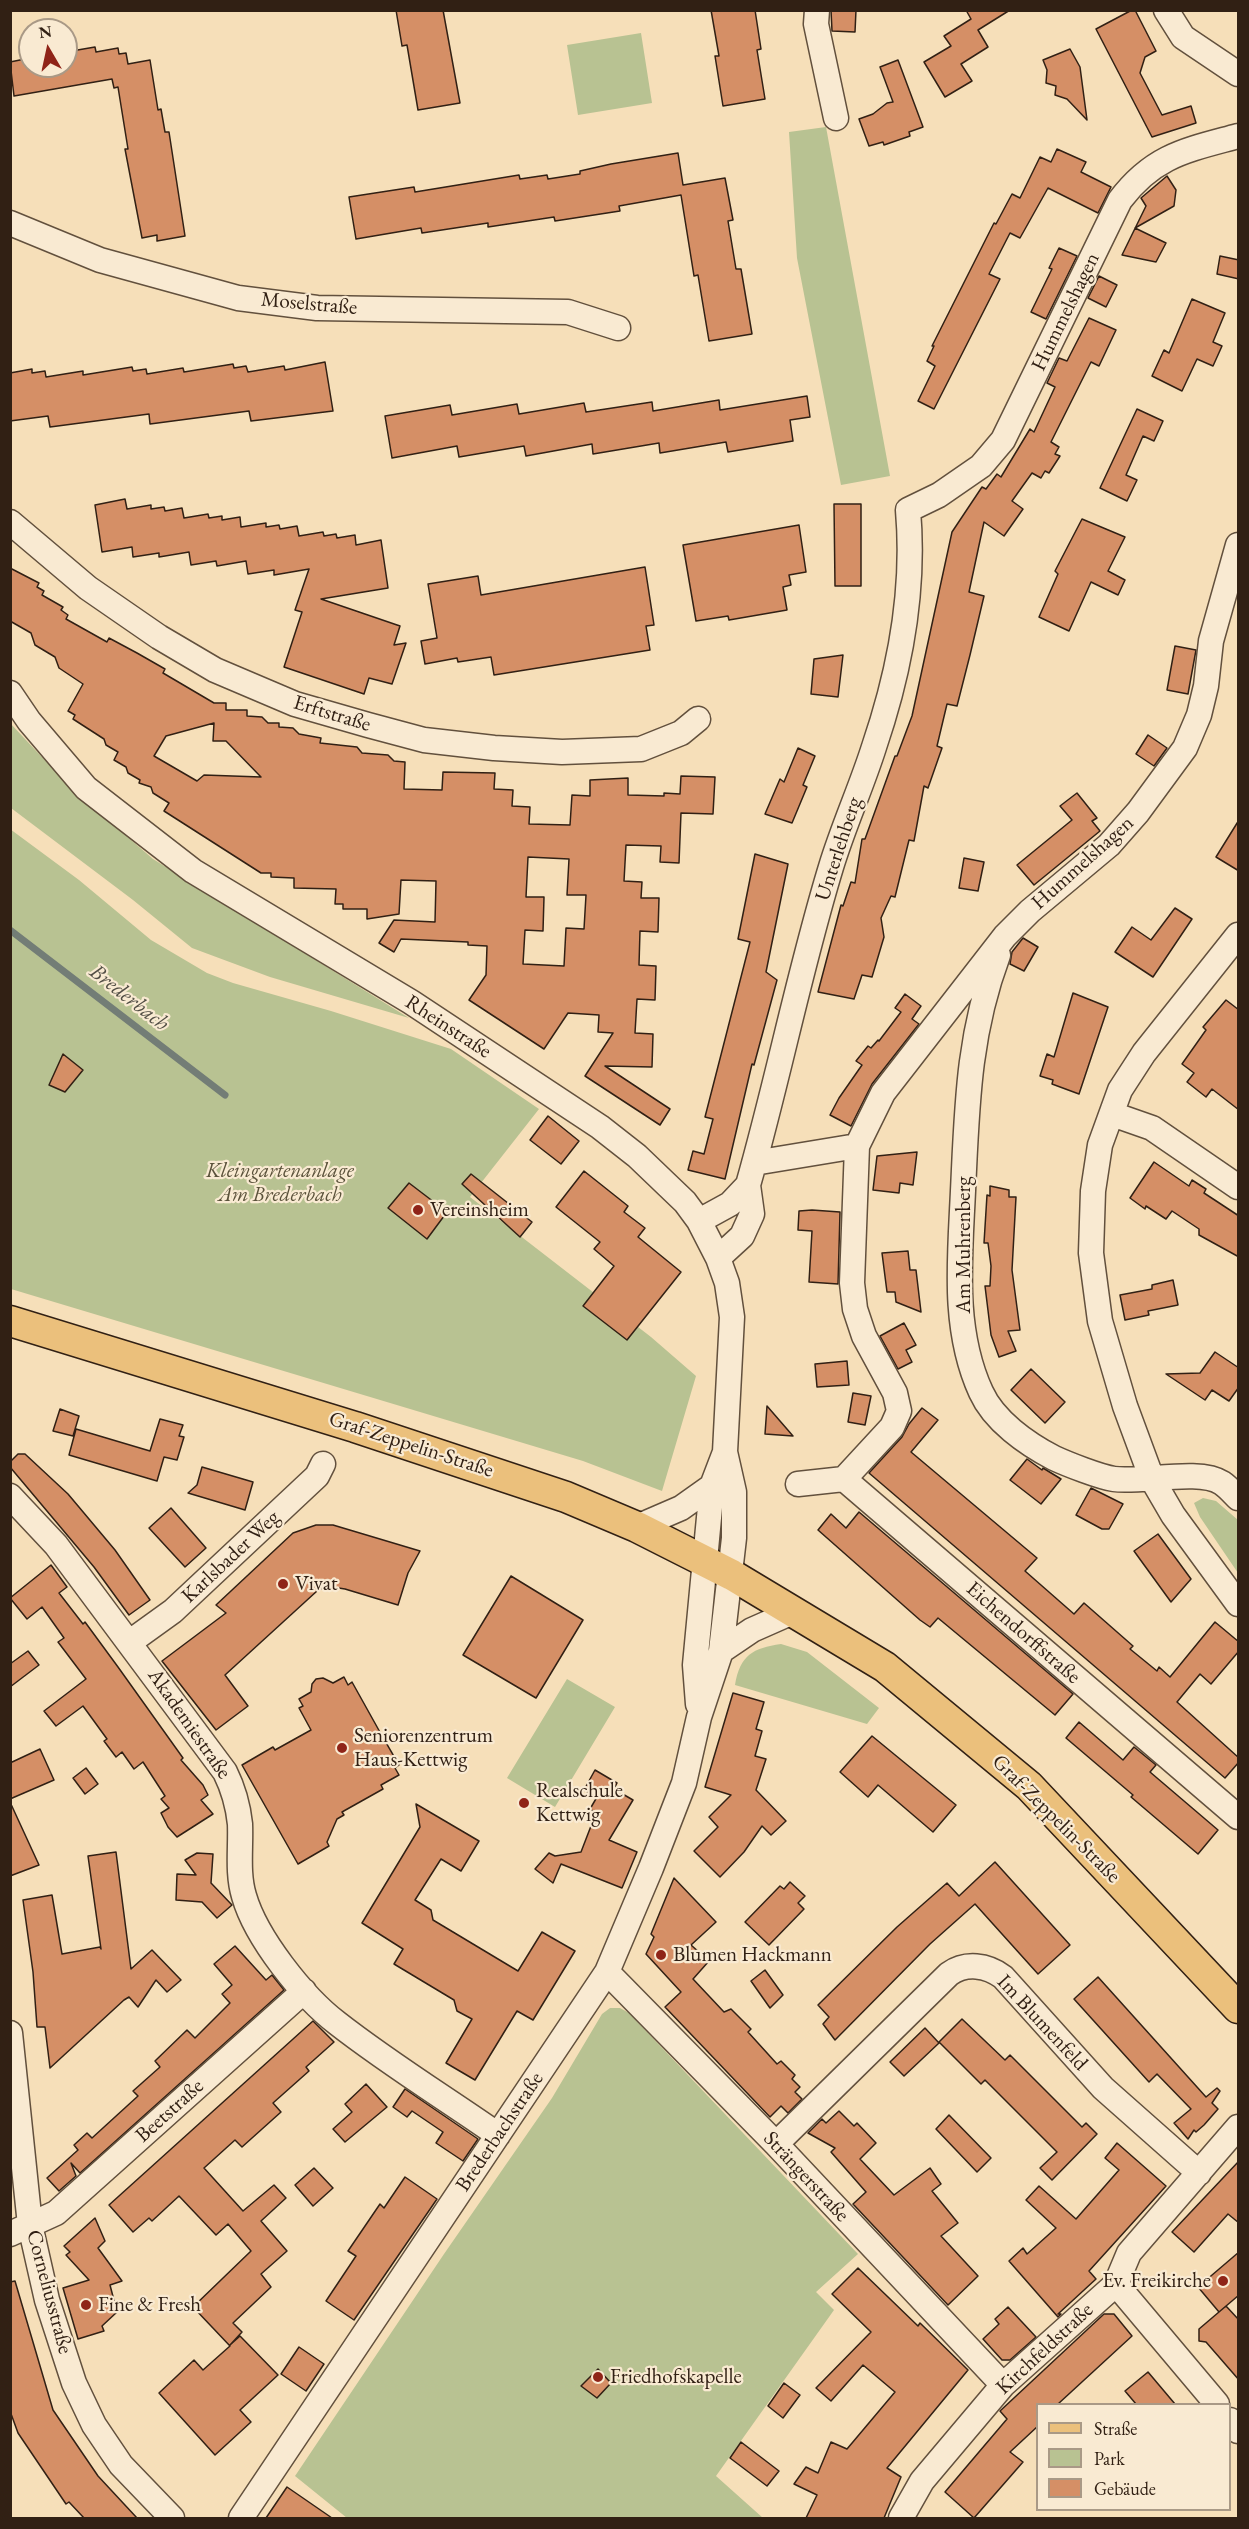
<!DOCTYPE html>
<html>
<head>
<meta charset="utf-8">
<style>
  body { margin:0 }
  #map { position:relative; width:1249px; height:2529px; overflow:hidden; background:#f6dfb9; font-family:"EB Garamond",serif }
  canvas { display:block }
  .frame { position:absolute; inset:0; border:12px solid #312014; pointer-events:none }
  .legend { position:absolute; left:1036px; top:2403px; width:195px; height:108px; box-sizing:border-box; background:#f9ead2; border:2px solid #a99986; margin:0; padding:8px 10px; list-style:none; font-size:18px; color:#312014 }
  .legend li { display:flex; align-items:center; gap:12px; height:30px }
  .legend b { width:30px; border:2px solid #a99986 }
  .north { position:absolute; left:18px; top:18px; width:60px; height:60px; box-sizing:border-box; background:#f9ead2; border:2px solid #a99986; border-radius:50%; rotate:351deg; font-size:16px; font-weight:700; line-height:24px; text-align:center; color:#312014 }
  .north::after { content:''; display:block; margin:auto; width:21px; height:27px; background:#8f2418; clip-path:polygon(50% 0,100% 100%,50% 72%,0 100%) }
</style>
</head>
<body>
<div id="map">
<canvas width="1249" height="2529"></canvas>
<div class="frame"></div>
<ul class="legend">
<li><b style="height:8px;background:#ebc07c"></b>Straße</li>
<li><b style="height:16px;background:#b8c292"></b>Park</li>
<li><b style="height:16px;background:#d58f66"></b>Gebäude</li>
</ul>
<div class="north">N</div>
</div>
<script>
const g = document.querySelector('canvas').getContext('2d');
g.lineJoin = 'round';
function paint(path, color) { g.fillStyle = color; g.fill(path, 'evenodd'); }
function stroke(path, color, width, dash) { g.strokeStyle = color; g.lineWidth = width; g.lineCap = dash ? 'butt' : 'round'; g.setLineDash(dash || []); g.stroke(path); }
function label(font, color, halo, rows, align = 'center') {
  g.font = font + ' "EB Garamond",serif'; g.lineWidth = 4.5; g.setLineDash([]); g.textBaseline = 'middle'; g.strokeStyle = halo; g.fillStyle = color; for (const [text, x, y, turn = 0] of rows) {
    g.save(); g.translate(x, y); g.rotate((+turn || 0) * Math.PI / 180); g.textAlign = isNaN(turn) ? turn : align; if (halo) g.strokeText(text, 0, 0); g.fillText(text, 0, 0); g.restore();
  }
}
const green = new Path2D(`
  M641,33L652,103L578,115L567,45Z
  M826,127L890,476L841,485L797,258L789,132Z
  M10,723L71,788L153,859L409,1018L270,977L192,948L133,900L11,808Z
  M10,829L79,880L151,940L207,973L233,983L331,1011L451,1049L539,1109L470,1197L651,1337L696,1376L662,1491L583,1461L11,1289Z
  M1203,1498L1216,1501L1238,1520V1573L1200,1517L1194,1503Z
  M781,1644L807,1652L879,1708L867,1724L735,1685C740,1655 753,1648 781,1644Z
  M567,1679L615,1707L555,1807L507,1778Z
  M610,2008H620L629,2013L858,2254L816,2292L834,2310L716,2476L763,2518H347L295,2476L444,2254L552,2098L602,2014Z`);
const stream = new Path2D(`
  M10,930L225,1095`);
const building = new Path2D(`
  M396,10H443L460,103L418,110L407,45L402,46Z
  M711,10H755L761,49L757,50L765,99L723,106L715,56H719Z
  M831,10H856L855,32L832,31Z
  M966,10H1010L978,30L988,47L961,64L972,81L945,97L924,62L951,46L944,36L971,19Z
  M1132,10H1135L1156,51L1145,57L1140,73L1162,115L1191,106L1196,123L1152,137L1096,29Z
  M95,47L96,52L118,48L119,54L126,53L128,64L150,60L158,110L161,109L165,132H169L185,236L157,241V235L142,238L125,149H128L118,87L114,88L112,79L14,96L10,62L30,58V66H66V52Z
  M1070,49L1080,67L1087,120L1067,99L1055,95L1056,86L1046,83L1047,70L1043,60Z
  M898,60L923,127L909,132L910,136L884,145L883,142L869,146L859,119L873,114L887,103L893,102L880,67Z
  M1057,149L1086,162L1081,172L1111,187L1098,213L1048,188L1020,238L1010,233L989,274L1000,279L934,409L918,401L935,366L927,361L934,346H932L994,223L996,224L1012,194L1020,198L1040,157L1051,162Z
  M678,153L683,185L725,178L733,220L728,221L736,269H741L752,334L709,341L698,275L694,276L681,195L619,206L620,211L555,221L554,217L488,227V223L422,233L421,228L356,239L349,197L414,187L415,192L519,175L520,179L547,175L548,179L580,174V171L611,164Z
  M1167,176L1176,190L1174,206L1135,228L1166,243L1156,262L1122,255L1146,206L1141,198Z
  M1059,248L1077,256L1046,319L1031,312L1052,269L1049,268Z
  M1220,256L1239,260V279L1217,274Z
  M1099,276L1117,285L1106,307L1088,298Z
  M1192,299L1225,313L1213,342L1222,346L1213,366L1197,359L1182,391L1152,376L1164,350L1169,353Z
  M1089,318L1116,330L1099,366L1091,362L1051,442L1059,447L1055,454L1060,456L1049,473L1045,471L1041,478L1032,473L1012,501L1023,509L1004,536L984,522L969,592L984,596L970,655L957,706L947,704L937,746L942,748L928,788L924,786L914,841L909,840L895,897L891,896L881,918L884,937L872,977L862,975L854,999L818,992L841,905L843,906L851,882L855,883L862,839H865L895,756H897L912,716L952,532L982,487L986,489L997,474L1001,477L1030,429L1034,432L1055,387L1047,383L1059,358L1067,361Z
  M325,362L333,411L251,421L249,411L150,424L149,414L50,427L48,416L10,421V373L32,369V373L45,371L46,377L83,371V375L132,367L133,371L146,369L147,374L183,368L184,372L233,364L234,368L246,366L248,372L284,366L285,370Z
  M807,396L810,417L790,420L793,441L728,452L726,442L660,453L659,443L593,454L592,444L526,456L524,446L459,457L457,446L392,458L385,416L450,405L452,415L517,404L519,414L584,403L586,412L652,402L653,411L719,400L720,410Z
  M1137,409L1163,421L1154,441L1143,436L1126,475L1137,480L1127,501L1100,488Z
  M125,499L127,509L151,505V509L164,507L165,511L182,508L184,518L208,514L209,518L222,516V520L240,517L241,527L266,523V527L279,525L280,529L297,526L299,536L323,532L324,536L336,534L337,538L355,535L356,545L381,540L388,588L321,599L400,626L394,645L406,643L392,684L369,678L364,694L284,667L302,612L295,610L309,569L274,575V570L248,574L246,561L217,566L216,561L191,565L189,552L159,557V553L133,557L132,547L102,552L95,505Z
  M834,504H861V586H835Z
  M1082,519L1125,537L1108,571L1125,580L1118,595L1091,582L1069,631L1039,617L1058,574L1055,571Z
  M799,525L806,572L789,575L791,585L783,587L787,610L729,620L728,616L696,621L683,545Z
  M645,567L654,625L646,626L650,650L494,675L491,657L458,662L457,658L425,664L421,641L437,638L428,584L478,576L481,595Z
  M10,568L39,583L37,587L44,591L42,595L63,607L61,610L68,615L66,619L107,642L109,638L137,653L165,669L163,673L214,703H226V710H247V716L262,717L268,723H279V727L293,728L299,734L321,738L320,743L357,747L362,753L388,755L394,761L405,762L404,789L442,790L443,772L495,773L494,789L513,790L512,806L530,807L529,824L570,825L572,795L590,796V780L628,778V795L664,796V793L680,794L681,776L715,777L713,814L681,813L679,863L660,862L661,846L626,845L624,881L642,882L641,898H659L658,932L640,931L639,965L656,966L655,1000L637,999L635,1033L653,1034L652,1067L605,1066L670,1109L660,1125L585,1076L613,1033L598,1032L599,1015L568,1013L544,1049L469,1000L486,975L487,946L468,945V942L401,939L394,952L379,943L394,920L435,922L436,881L401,880L399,914L367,919V909H343V904H335L336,889L294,888V878L271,877V873H261L164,811L169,803L153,793L151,787L139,783L140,780L128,773L126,767L114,760L118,752L106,745L104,739L73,719L75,715L68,711L83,684L59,668L55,657L35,645L31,633L10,621ZM214,723L213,741H226L261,777L204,775L197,781L154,756L166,736ZM528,857L569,859L567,895H586L584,929L566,928L564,966L523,964L525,930L543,931L544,897H526Z
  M1175,646L1196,650L1188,694L1167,690Z
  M843,655L838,697L811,694L814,659Z
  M1148,735L1167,748L1154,766L1136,754Z
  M798,748L815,756L803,785L807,787L792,823L765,814L780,779L784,782Z
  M1077,793L1097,818L1092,821L1100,831L1034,885L1017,865L1072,820L1060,806Z
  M1239,820V871L1216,857Z
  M755,854L788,864L766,972L777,980L754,1065L752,1064L725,1179L688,1170L693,1151L704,1154L713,1119L705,1117L750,942L738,939Z
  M964,858L984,862L978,891L959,888Z
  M1175,908L1192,919L1153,977L1115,952L1132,927L1151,940Z
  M1023,938L1038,947L1024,971L1010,964L1012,952Z
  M1073,993L1108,1007L1079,1094L1052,1084L1053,1080L1040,1076L1047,1054L1054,1057Z
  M905,994L921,1006L912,1019L919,1024L872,1084L851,1126L830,1115L839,1098L862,1065L856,1061L868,1046L871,1048L878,1040L879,1041L901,1012L895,1008Z
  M1226,1000L1239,1010V1110L1212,1089L1206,1097L1187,1082L1194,1073L1182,1064L1206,1030L1203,1027Z
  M63,1054L83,1070L65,1092L49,1085Z
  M548,1116L579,1141L561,1164L530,1140Z
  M917,1152L913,1185L900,1183L899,1193L873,1190L877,1156Z
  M1154,1162L1189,1186L1192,1180L1206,1189L1204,1193L1239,1216V1257L1199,1235V1229L1172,1211L1166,1219L1146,1206L1145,1209L1130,1198Z
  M584,1171L628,1206L624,1212L645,1228L638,1237L681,1272L627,1340L583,1306L614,1266L594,1249L600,1242L556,1207Z
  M471,1174L532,1222L520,1237L462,1184Z
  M409,1183L447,1212L427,1239L388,1208Z
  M990,1186L1009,1190V1197H1016L1012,1270L1020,1330L1008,1331L1016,1351L999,1357L991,1335L985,1286H990L991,1266L988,1243H984L987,1195L990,1196Z
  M812,1210L840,1212L838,1284L809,1282L812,1231L798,1230L799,1211Z
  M908,1251L910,1270H916L921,1312L896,1302L895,1292H887L882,1253Z
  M1173,1280L1178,1305L1148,1311L1149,1315L1125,1320L1120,1295L1152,1289V1285Z
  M904,1323L916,1345L906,1350L912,1362L898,1369L880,1336Z
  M1215,1352L1239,1368V1387L1229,1401L1212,1390L1205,1400L1166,1374L1200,1373Z
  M847,1361L849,1385L817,1387L815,1364Z
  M1031,1369L1065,1402L1045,1423L1011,1390Z
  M853,1393L871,1396L865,1425L848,1422Z
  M767,1406L793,1436L765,1434Z
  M922,1408L938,1420L911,1452L1037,1558L1025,1571L1074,1614L1084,1603L1133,1646L1130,1649L1157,1671L1159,1667L1170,1677L1215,1622L1239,1642V1651L1211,1684L1200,1674L1177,1702L1239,1758V1762L1225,1778L869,1473L902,1437L909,1424Z
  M60,1409L79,1416L73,1436L53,1431Z
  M160,1419L183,1425L179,1436L184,1437L177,1460L164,1457L157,1481L69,1455L76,1429L150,1451Z
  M18,1454H25L68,1494L115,1550L150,1600L129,1615L94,1567L10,1467V1462Z
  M1027,1459L1042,1470L1043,1468L1061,1479L1041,1504L1010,1480Z
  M202,1467L253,1482L245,1510L188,1493L197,1485Z
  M1091,1488L1123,1504L1109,1529H1102L1076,1515Z
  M171,1508L206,1548L185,1567L149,1528Z
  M859,1512L1073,1694L1055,1715L938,1618L930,1627L920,1620L818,1530L831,1514L846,1528Z
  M316,1525H333L420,1551L408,1573L398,1605L345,1589L326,1586L317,1591L225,1675L248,1706L216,1730L162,1661L226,1613L216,1605L293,1533Z
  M1158,1534L1191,1579L1171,1602L1134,1551Z
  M51,1565L67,1587L59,1593L83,1624L85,1622L118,1667L183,1758L181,1760L203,1785L208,1795L201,1800L213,1814L177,1837L168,1827L161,1813L169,1808L161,1799L165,1796L143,1762L134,1769L122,1752L116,1757L104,1741L107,1739L83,1706L56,1726L44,1711L86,1679L58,1642L64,1638L42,1607L27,1619L10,1598Z
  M511,1576L583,1620L536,1698L463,1655Z
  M28,1651L39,1665L10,1687V1664Z
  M344,1677L348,1685L352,1682L381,1734L399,1765L395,1768L399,1775L381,1785L383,1789L342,1812L344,1815L337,1819L327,1842L329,1846L298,1864L242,1765L273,1747L275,1750L311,1730L299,1708L303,1706L299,1699L311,1692L312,1684L316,1679L323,1678L333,1683Z
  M733,1693L764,1702L756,1729L762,1731L755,1756L766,1759L756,1790L786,1821L771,1835L762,1826L744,1852L720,1877L694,1851L718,1827L709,1817L731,1795L705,1787Z
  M1079,1722L1123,1760L1134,1747L1156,1765L1150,1772L1218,1830L1198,1854L1131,1797L1133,1795L1066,1738Z
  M872,1736L956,1805L933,1832L878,1785L868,1797L840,1772Z
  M40,1749L54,1780L10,1799V1763Z
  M86,1768L98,1784L85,1794L73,1778Z
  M595,1770L617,1783L614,1789L633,1800L609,1840L637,1852L622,1888L561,1864L553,1883L535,1869L549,1853L555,1856L581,1852L596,1813L590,1809L597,1797L584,1790Z
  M10,1802L39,1865L10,1876Z
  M416,1804L479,1841L461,1871L441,1859L415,1900L431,1910L433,1920L518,1971L542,1932L575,1951L533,2020L517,2011L475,2080L446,2063L472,2019L457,2011L454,2000L394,1964L403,1949L362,1923L420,1827Z
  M116,1852L131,1969L152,1950L181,1980L167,1992L156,1980L138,2007L129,1997L124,2000L50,2068L45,2027H37L33,1972L23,1900L52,1895L62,1954L100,1947L101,1949L88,1856Z
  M197,1853L213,1854L211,1883L232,1905L217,1918L202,1902L176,1900L177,1874L196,1875L185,1860Z
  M995,1862L1070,1945L1038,1974L975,1904L930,1944L835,2040L823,2024L829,2017L818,2005L897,1927L947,1883L959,1896Z
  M674,1878L716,1922L691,1945L709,1961L693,1979L724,2012L731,2009L751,2029L748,2032L777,2064L781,2061L795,2075L792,2079L800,2087L795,2092L802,2099L788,2113L781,2106L770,2117L665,2007L681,1992L646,1954L654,1937L651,1934Z
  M790,1882L805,1896L798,1903L804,1909L769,1945L745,1922L780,1886L784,1889Z
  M235,1946L266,1980L272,1975L284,1990L80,2173L71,2163L76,2176L59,2191L47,2178L78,2150L74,2145L87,2133L92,2138L138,2096L133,2091L160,2067L155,2061L187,2030L195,2038L230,2003L222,1994L232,1985L214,1964Z
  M765,1970L783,1995L770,2008L751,1981Z
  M1098,1977L1206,2097L1217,2088L1220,2091L1212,2103L1218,2109L1204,2125L1196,2132L1194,2130L1188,2139L1174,2123L1191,2109L1157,2074L1149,2082L1074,1999Z
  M962,2019L1005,2060L1010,2055L1082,2127L1086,2123L1097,2134L1052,2180L1040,2168L1057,2152L985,2080L981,2084L939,2042Z
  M313,2021L334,2042L306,2067L309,2071L273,2103L281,2112L242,2147L235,2140L204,2168L243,2211L274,2185L286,2198L261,2221L287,2251L261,2274L271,2287L233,2323L242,2332L230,2345L240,2336L278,2375L240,2410L251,2422L215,2455L159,2393L194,2360L203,2370L230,2346L193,2307L251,2251L228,2224L216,2235L179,2196L152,2221L149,2218L133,2232L109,2205Z
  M925,2028L939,2043L904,2076L890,2062Z
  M366,2084L387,2107L345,2142L333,2129L352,2112L345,2104Z
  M405,2089L478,2139L463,2161L436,2143L443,2132L412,2111L407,2117L393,2107Z
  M839,2111L854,2126L857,2123L876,2143L860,2159L894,2195L930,2168L941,2184L932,2191L958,2223L941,2236L978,2276L948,2305L853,2204L866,2192L831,2152L835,2148L808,2133L822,2119L826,2123Z
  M949,2115L991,2158L977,2172L936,2129Z
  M1117,2143L1166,2186L1089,2271L1096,2279L1058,2314H1061L1058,2317L1009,2261L1023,2248L1027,2254L1056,2228L1026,2200L1039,2186L1076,2219L1119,2170L1105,2158Z
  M1239,2161V2223L1228,2214L1194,2252L1172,2232Z
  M314,2168L333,2188L313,2206L295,2185Z
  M405,2177L437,2199L354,2320L326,2301L356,2256L348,2251L380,2204L384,2208Z
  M95,2218L105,2241L98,2248L122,2281L110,2285L117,2312L102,2326L104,2331L78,2339L63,2288L89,2280L66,2255L70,2252L64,2246Z
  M1239,2252V2295L1219,2312L1198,2287Z
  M858,2268L918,2326L920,2323L968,2370L887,2468L901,2477L884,2518H806L817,2495L794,2484L806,2467L818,2473L831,2442L847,2449L895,2392L863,2365L831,2401L816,2388L871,2332L832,2294Z
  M15,2281L53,2410L98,2476L137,2518H84L69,2502L66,2504L18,2433L10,2411V2282Z
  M1226,2306L1239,2320V2380L1206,2342L1199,2341V2329Z
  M1008,2307L1036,2337L1010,2360H1002L983,2339L999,2324L995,2319Z
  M1104,2314H1114L1132,2336L1058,2404H1038V2426L1010,2452L1023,2462L974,2518L945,2492L1007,2419L1000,2411Z
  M299,2347L324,2364L306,2391L281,2374Z
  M598,2369L611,2383L597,2398L581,2386Z
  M1148,2372L1175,2404H1136L1125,2391Z
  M784,2383L800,2395L783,2418L768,2406Z
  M741,2442L779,2471L767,2486L730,2458Z
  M287,2487L332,2518H266Z`);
const minor = new Path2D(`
  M817,10L816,24L836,118
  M1166,10L1183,37L1238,74
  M10,223L100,260L238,298L317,308L568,312L618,328
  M10,522L88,588L159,637L215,670L295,704L368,725L424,740L494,748L562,752L641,749L681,733L698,719
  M10,693L29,721L86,788L193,871L411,1002L600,1127L637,1156L685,1202L699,1221L718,1258L727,1283L732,1317L725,1452L734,1492V1538L721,1651L699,1717L684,1783L651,1868L607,1972L241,2518
  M1238,935L1144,1053L1120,1090L1100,1145L1093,1191L1091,1253L1100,1321L1125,1406L1152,1479L1173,1515L1238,1604
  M998,955C968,1035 967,1107 963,1191C960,1258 952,1329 981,1392C994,1421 1027,1444 1054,1458C1067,1464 1100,1477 1114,1479C1141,1483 1200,1468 1222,1483C1228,1487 1233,1493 1238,1498
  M1112,1114L1152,1128L1238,1187
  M754,1163L857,1146L883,1093L1005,936L1030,911L1109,845L1138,812L1185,748L1199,715L1206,686L1211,641L1238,545
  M699,1221L730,1204L748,1185
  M718,1258L742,1236L752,1214L748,1185C778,1080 799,972 831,867C843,827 861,788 874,747C900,671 915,590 908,510L939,495L981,466L1003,440L1120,200C1154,155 1187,150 1238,136
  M844,1479L892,1427L899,1411L895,1393L864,1336L855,1309L852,1283L857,1146
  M798,1484L844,1479L1238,1817
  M10,1496L56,1545L225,1772C233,1788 238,1805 240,1824C241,1848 237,1873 244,1896C256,1938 303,1997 337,2023C388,2063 445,2098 498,2135
  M637,1527L681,1508L712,1486
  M130,1642L173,1611L317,1476L323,1464
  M721,1651L752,1630L795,1611
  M698,1704L695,1665L712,1486L725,1452
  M607,1972L776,2144L1003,2385
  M10,2033L30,2225L47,2300L74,2383L94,2425L121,2465L172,2518
  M776,2144L949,1974C966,1962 987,1965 1003,1977L1103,2088L1199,2173
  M10,2234L56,2213L304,1991
  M1116,2284L1217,2404
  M1230,2420L1238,2431
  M901,2518L922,2481L1003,2385L1116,2284L1129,2253L1238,2127`);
const major = new Path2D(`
  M10,1321L355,1427L566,1497L637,1527L732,1575L885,1667L1029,1786L1238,2008`);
const markers = [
  [418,1210,6,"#8f2418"],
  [283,1584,6,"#8f2418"],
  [342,1748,6,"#8f2418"],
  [524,1803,6,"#8f2418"],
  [661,1955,6,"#8f2418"],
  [1223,2281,6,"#8f2418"],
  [86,2305,6,"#8f2418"],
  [598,2377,6,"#8f2418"]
];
const streetNames = [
  ["Moselstraße",309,304,5],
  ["Hummelshagen",1066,312,-64],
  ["Erftstraße",332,714,17],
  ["Unterlehberg",839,849,-72],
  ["Hummelshagen",1083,863,-42],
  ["Rheinstraße",448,1027,33],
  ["Am Muhrenberg",964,1245,-90],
  ["Graf-Zeppelin-Straße",411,1445,18],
  ["Karlsbader Weg",231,1557,-43],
  ["Eichendorffstraße",1023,1633,41],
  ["Akademiestraße",189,1724,55],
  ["Graf-Zeppelin-Straße",1056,1819,45],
  ["Im Blumenfeld",1042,2023,47],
  ["Beetstraße",170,2111,-42],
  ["Brederbachstraße",500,2132,-56],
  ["Strängerstraße",806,2177,47],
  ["Corneliusstraße",49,2292,75],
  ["Kirchfeldstraße",1045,2349,-43]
];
const parkNames = [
  ["Kleingartenanlage",280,1171],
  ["Am Brederbach",280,1195]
];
const poiNames = [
  ["Vereinsheim",430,1210],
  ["Vivat",295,1584],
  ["Seniorenzentrum",354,1736],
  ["Haus-Kettwig",354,1760],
  ["Realschule",536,1791],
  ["Kettwig",536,1815],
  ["Blumen Hackmann",673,1955],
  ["Ev. Freikirche",1211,2281,"right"],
  ["Fine & Fresh",98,2305],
  ["Friedhofskapelle",610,2377]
];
const waterNames = [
  ["Brederbach",129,998,38]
];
paint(green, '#b8c292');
stroke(stream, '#737d76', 7);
paint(building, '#d58f66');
stroke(building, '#312014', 1.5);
stroke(minor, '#62503d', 27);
stroke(major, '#312014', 33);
stroke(minor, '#f9ead2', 24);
stroke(major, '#ebc07c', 30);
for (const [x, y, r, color] of markers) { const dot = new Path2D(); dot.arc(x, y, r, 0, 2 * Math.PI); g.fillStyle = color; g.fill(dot); stroke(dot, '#f9ead2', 2); }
label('21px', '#312014', '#f9ead2', streetNames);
label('italic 21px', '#5a513a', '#f9ead2', parkNames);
label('21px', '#312014', '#f9ead2', poiNames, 'left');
label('italic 22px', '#524e45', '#f9ead2', waterNames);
</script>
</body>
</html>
